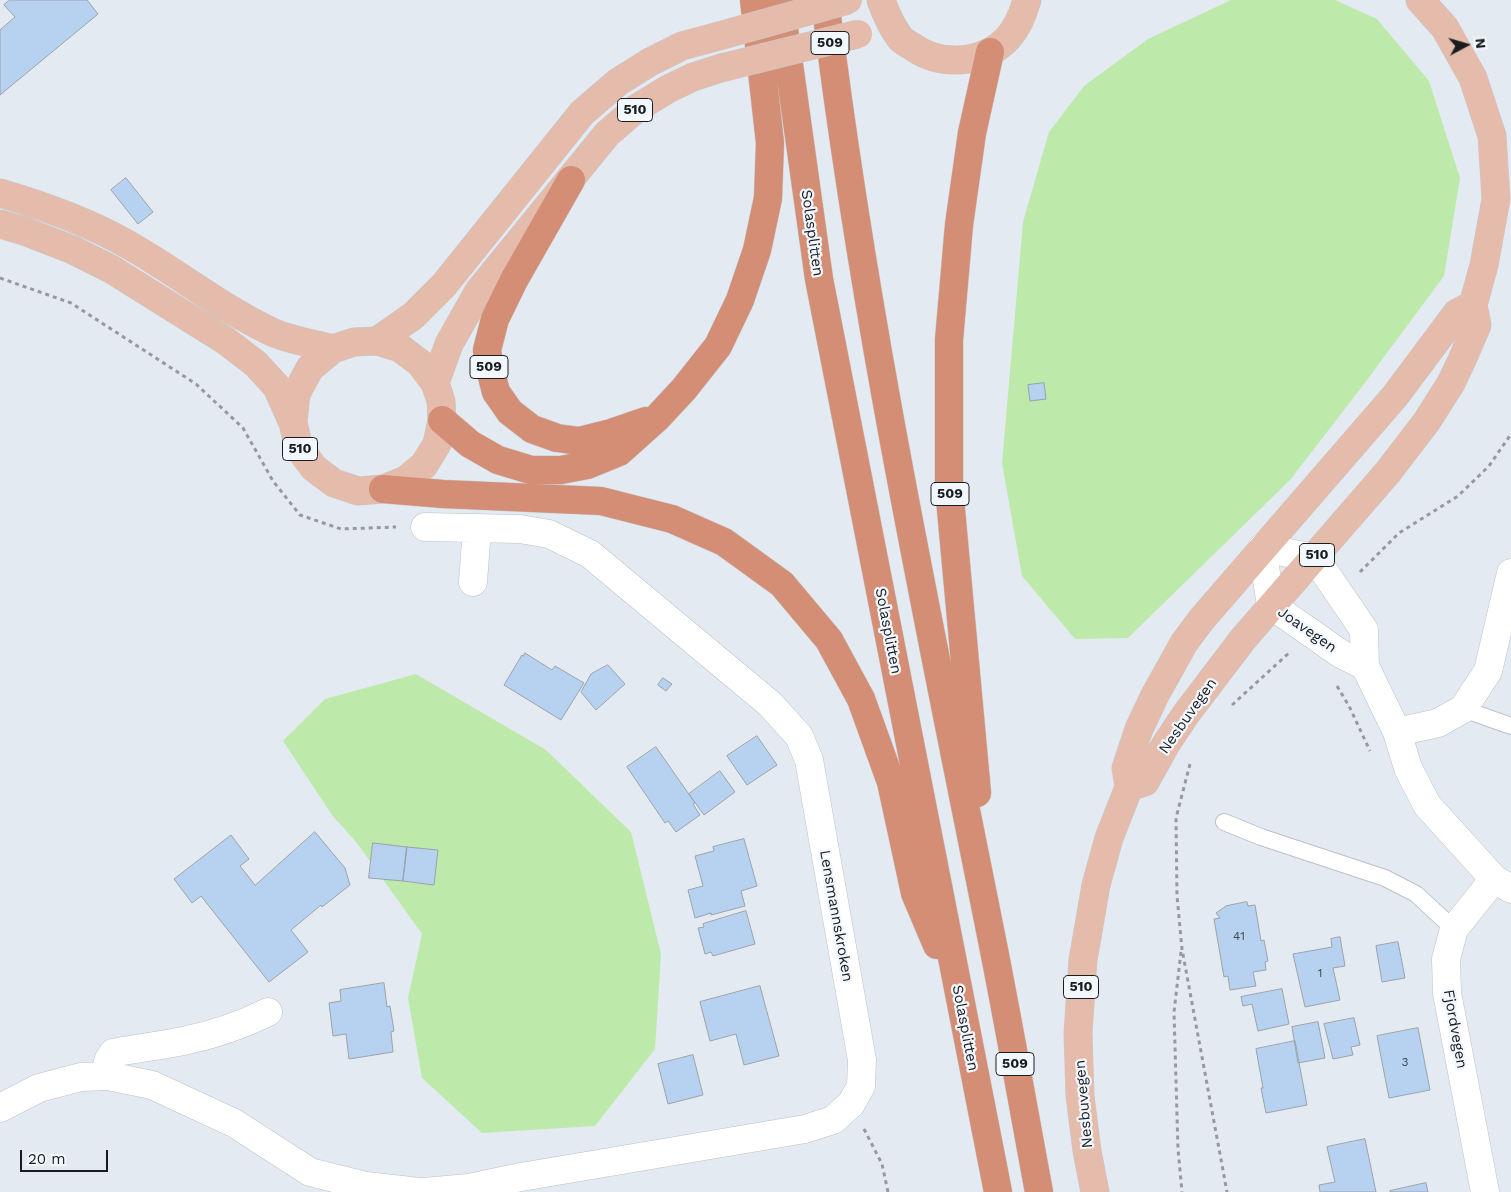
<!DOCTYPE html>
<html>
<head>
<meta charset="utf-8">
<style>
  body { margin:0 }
  #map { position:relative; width:1511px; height:1192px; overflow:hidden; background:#e4eaf2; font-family:"Work Sans",sans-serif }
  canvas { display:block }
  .north { position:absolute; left:1441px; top:20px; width:50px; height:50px; -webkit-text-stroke:4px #f2f7fd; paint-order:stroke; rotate:84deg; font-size:14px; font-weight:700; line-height:20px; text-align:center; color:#1a1d1f }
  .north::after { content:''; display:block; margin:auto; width:18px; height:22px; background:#1a1d1f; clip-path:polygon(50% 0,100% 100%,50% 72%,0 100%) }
  .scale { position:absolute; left:20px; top:1150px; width:88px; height:22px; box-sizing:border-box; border:2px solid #1a1d1f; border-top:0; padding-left:6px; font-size:15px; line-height:18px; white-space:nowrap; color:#1a1d1f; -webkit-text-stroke:4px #f2f7fd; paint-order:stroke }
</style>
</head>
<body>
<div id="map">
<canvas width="1511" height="1192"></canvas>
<div class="north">N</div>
<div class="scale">20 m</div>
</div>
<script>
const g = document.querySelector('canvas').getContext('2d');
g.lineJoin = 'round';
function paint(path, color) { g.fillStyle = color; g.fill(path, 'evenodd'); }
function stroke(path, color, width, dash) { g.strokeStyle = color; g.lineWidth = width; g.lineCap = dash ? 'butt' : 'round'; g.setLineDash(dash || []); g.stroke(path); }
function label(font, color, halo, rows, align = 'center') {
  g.font = font + ' "Work Sans",sans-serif'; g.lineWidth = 4.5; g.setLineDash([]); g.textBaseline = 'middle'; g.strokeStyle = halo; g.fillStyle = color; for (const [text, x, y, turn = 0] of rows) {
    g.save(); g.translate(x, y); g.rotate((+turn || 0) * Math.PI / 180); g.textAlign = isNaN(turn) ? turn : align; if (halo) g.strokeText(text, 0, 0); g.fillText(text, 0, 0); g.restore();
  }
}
const green = new Path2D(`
  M1231,0H1335L1377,19L1429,81L1460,178L1444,276L1361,388L1290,480L1128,638L1075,639L1022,576L1002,463L1023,222L1049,132L1084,86L1148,39Z
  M416,674L546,750L631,832L661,954L655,1049L595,1126L482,1133L422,1078L408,998L422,934L357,843L332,815L283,741L325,699Z`);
const building = new Path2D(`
  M10,0H87L98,14L0,95V30L15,17L4,5Z
  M126,178L153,212L138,224L111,190Z
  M1044,383L1046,399L1030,401L1028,385Z
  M525,653L552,670L555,666L584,683L561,720L504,685L522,655L523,656Z
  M608,665L625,684L596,710L581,692L591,674Z
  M663,678L672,684L666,691L658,685Z
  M757,736L777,765L747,785L727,756Z
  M656,747L695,803L693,804L700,815L676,832L668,821L665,823L627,767Z
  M720,771L735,792L704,815L689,794Z
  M315,832L345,868L350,885L322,907L321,905L291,930L308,952L269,982L201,896L192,903L174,879L231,835L249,859L240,866L255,885Z
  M744,839L757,886L741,891L745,906L711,915V913L695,918L688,890L703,886L695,856L714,851L713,847Z
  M373,843L407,847L403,881L369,878Z
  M407,847L438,850L434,885L403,881Z
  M1247,902L1248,906L1255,905L1261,941L1264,940L1268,961L1265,962L1266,970L1253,972L1256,986L1230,990L1228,976L1224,977L1214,919L1220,918L1216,913L1226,906Z
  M746,911L755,944L713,956L711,952L705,954L698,928L704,927L703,924Z
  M1340,937L1345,966L1333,968L1340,1000L1305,1007L1293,954L1332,947L1331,939Z
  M1398,942L1405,978L1382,982L1376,946Z
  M384,983L387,1007L390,1006L394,1031L391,1032L393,1052L349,1059L346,1034L333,1036L329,1003L341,1001L340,990Z
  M760,986L779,1056L744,1065L736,1034L710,1041L700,1002Z
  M1282,989L1289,1024L1258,1031L1252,1004L1243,1006L1241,997Z
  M1354,1018L1360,1045L1351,1047L1353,1055L1333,1059L1324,1024Z
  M1318,1022L1325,1058L1298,1063L1292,1027Z
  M1418,1028L1430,1090L1389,1098L1377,1036Z
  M1295,1041L1307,1105L1266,1113L1261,1088H1263L1256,1049Z
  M693,1055L703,1095L668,1104L658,1064Z
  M1365,1139L1376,1192H1320L1319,1185L1335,1182L1327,1147Z
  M1426,1183L1428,1192H1390V1191Z`);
const path = new Path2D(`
  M0,278L71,303L196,384L243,428L273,481L300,515L341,529L396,527
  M1360,572L1399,533L1458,496L1489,466L1511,434
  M1337,686L1349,706L1370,751
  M1232,705L1290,652
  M1190,764L1176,818L1177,896L1182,949L1227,1192
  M1181,952L1174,1012L1178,1149L1182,1192
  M864,1129L882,1164L888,1192`);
const lane = new Path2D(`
  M1463,709L1511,726
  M1224,822L1261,837L1385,878L1416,894L1454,929`);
const street = new Path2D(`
  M473,582L477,528
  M1365,666L1341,654L1271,605L1262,548L1315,558L1364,630L1365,666L1397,732L1408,768L1427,805L1494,879L1511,889
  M1397,732L1438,723L1463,709L1488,671L1511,573
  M108,1076V1061L113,1053C136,1048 160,1046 183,1041C213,1035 240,1026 268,1012
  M0,1108L39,1088L81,1077L108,1076L152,1085L234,1123L310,1172L366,1186L419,1192
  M424,1192L469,1188L521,1177L805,1129L833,1120L851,1104L861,1086L862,1060L809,760L799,736L770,704L590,554L549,534L520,529L425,527
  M1485,1192L1447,993L1446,959L1454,929L1494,879`);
const primary = new Path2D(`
  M881,0C886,14 891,26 900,38C904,42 908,44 913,47C941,67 984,64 1008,38C1018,27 1023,14 1027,0
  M0,193C44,206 87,221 127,244C177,272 222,309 274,333C292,340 314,344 333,349
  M0,224L24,231L73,250L111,269L226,341L256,364L277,387L293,423
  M377,341L413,316L444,285L582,113L618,82L650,62L682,46L719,36
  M435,383L420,363L400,348L377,341L354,342L333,349L310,368L296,394L293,423L299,448L314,468L334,483L358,491L383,489L406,480L424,465L437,444L442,420L441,401L435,383L449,344L479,291L607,134L637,108L668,89L693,77L721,68
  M1129,787L1126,768L1139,729L1155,695L1184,643L1201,620L1395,396L1457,313L1473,305L1484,265L1496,199L1492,136L1473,78L1445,28L1420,0
  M1095,1192L1087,1151L1080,1096L1078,1033L1083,960L1096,885L1109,838L1129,787L1145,782L1166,744L1186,714L1243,639L1388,472L1427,421L1451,383L1462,360L1477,325L1473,305`);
const highway = new Path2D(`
  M780,0L819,279L998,1192
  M825,0C863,314 929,624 991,935C1008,1020 1023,1106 1039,1192
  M571,180L514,280L495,319L487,350L490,369L496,392L510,412L532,429L557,438L579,441L611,433L646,421
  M442,420L470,444L498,460L531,470H561L587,465L619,452L657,418L684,389L718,346L740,300L757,250L768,198L770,143L754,0
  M383,489L443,494L601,501L672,519L724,542L782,584L829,640L861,699L891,782L915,893L937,945
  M977,793L949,488V340L959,225L972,133L990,52`);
const primaryBridge = new Path2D(`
  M719,36L848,0
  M721,68L858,34`);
const numberNames = [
  ["41",1239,936],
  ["1",1320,973],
  ["3",1405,1062]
];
const shields = [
  [830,43,38],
  [635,110,35],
  [489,367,38],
  [300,449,35],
  [950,494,38],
  [1317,555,35],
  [1081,987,35],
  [1015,1064,38]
];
const shieldNames = [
  ["509",830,43],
  ["510",635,110],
  ["509",489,367],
  ["510",300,449],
  ["509",950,494],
  ["510",1317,555],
  ["510",1081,987],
  ["509",1015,1064]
];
const streetNames = [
  ["Solasplitten",812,233,82],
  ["Joavegen",1307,630,35],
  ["Solasplitten",888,631,79],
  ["Nesbuvegen",1188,716,-55],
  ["Lensmannskroken",836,916,80],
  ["Solasplitten",965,1028,79],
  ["Fjordvegen",1455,1029,80],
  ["Nesbuvegen",1084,1104,-95]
];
paint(green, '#bdeaab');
paint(building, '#b6d2f0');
stroke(building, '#9ba2a9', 1);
stroke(lane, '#bbc1c8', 18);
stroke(street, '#bbc1c8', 29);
stroke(primary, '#c8c9c9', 29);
stroke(highway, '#c8c9c9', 29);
stroke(path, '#959aa0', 3, [4, 4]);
stroke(lane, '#fff', 16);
stroke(street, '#fff', 28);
stroke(primary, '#e5bbac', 28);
stroke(highway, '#d38e75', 28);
stroke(primaryBridge, '#c8c9c9', 29, []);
stroke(primaryBridge, '#e5bbac', 28);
label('12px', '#414a53', null, numberNames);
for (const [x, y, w] of shields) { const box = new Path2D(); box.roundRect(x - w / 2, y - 11.5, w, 23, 4); g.fillStyle = '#f2f7fd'; g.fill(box); stroke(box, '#1a1d1f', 1); }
label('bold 14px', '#1a1d1f', null, shieldNames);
label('15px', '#1a1d1f', '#f2f7fd', streetNames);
</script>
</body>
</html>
